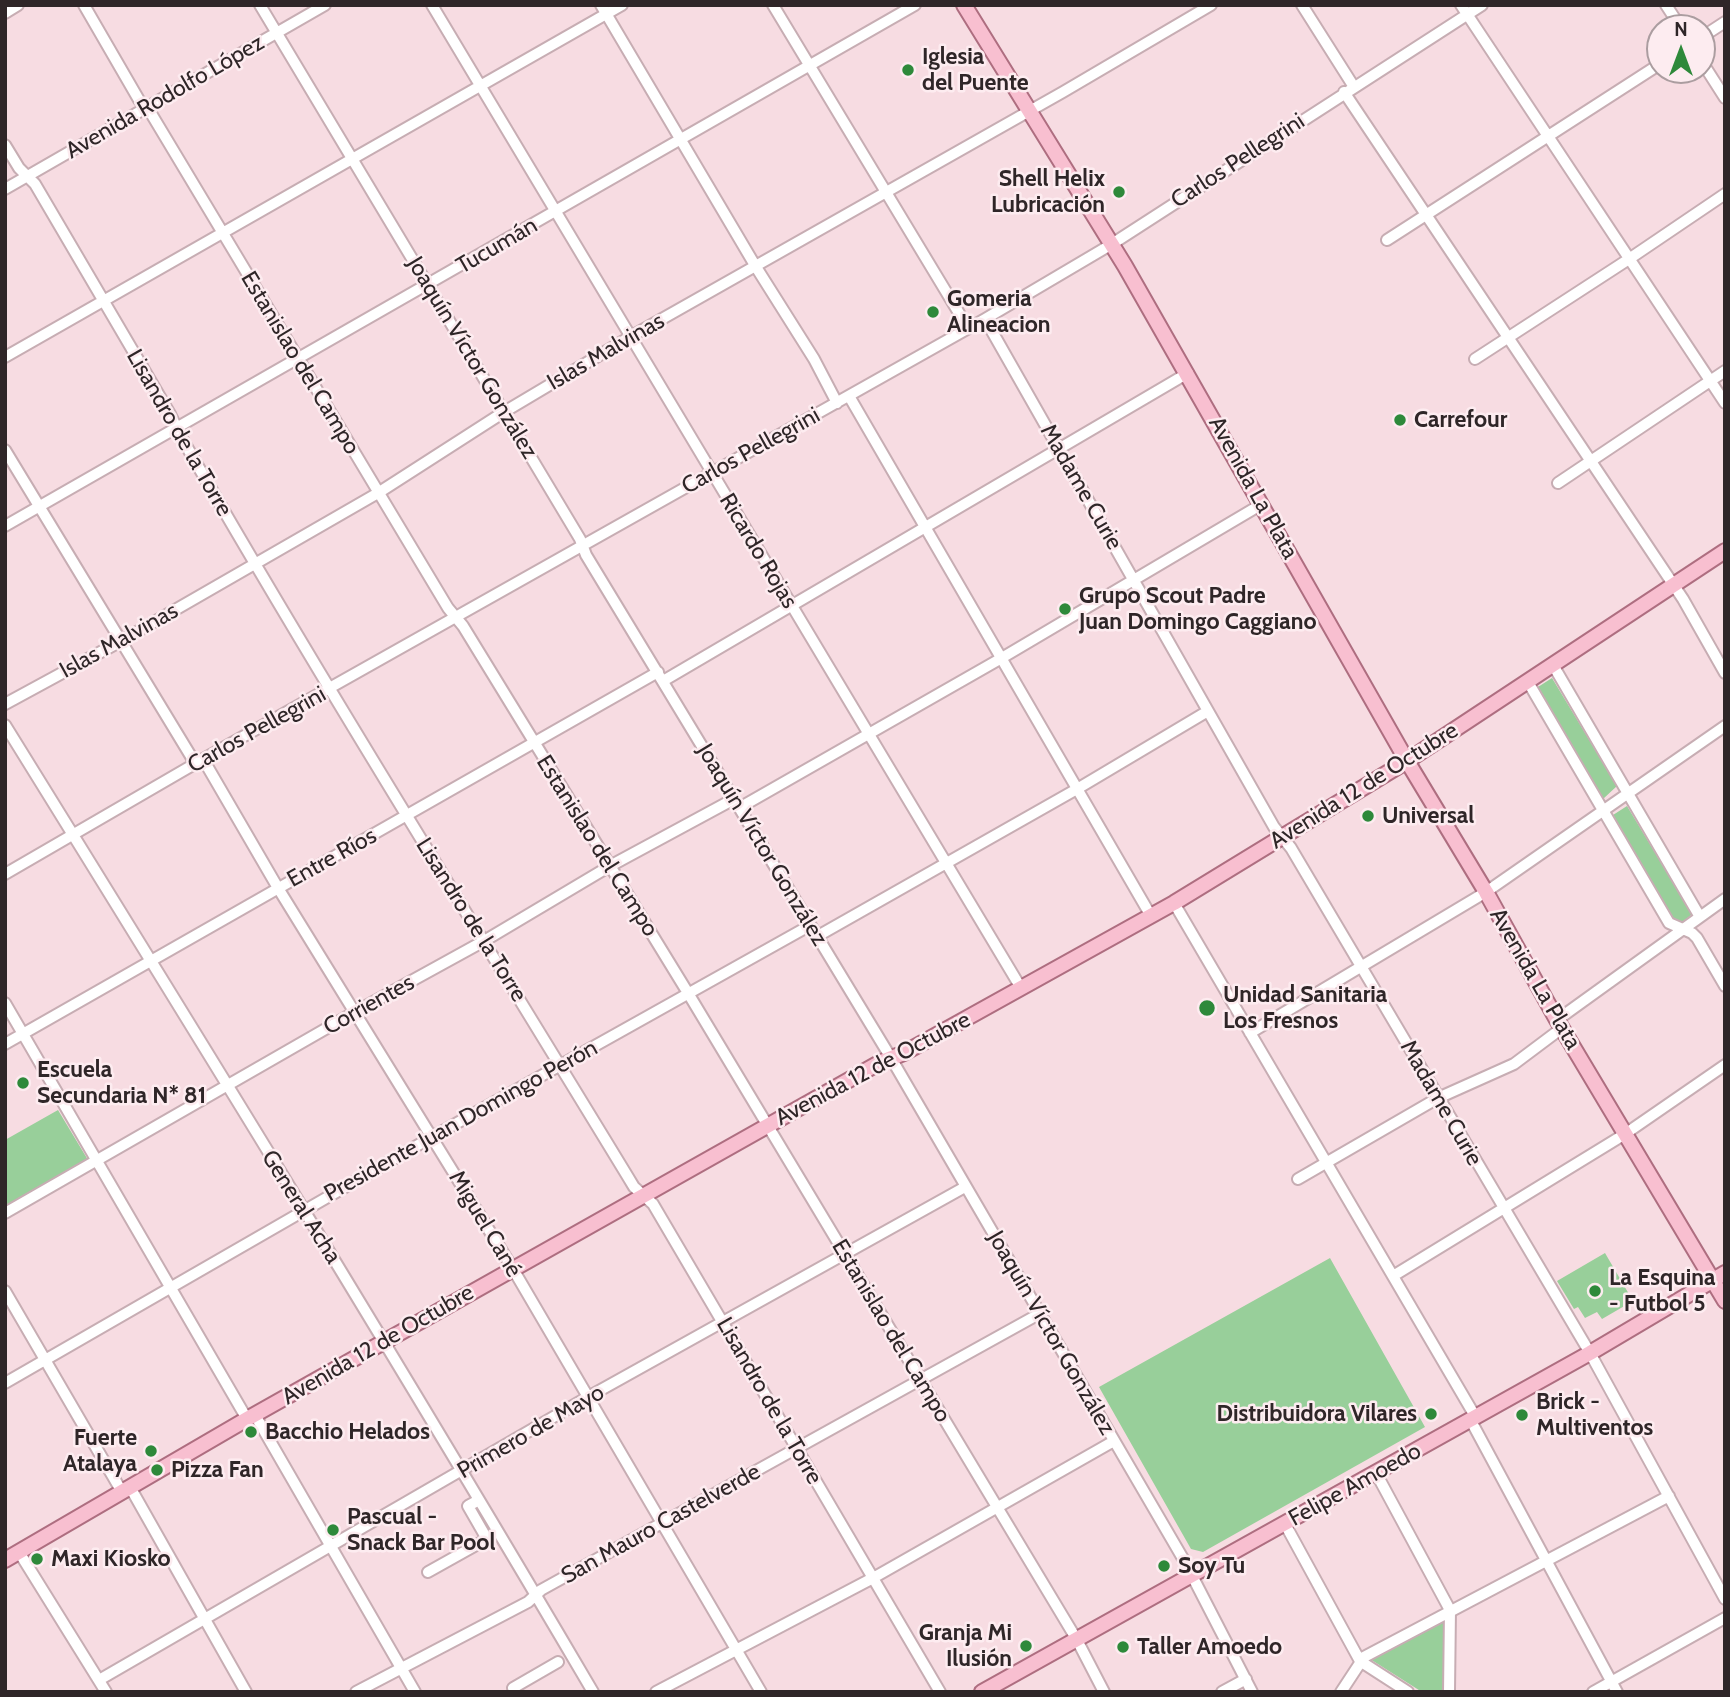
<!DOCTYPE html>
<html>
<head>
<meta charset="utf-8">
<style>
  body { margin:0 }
  #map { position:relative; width:1730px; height:1697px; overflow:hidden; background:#f7dce2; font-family:Cabin,sans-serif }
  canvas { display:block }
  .frame { position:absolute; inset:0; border:7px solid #2f2628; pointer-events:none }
  .north { position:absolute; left:1646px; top:14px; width:70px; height:70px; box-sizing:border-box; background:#fdecf0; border:2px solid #ab9da0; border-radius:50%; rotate:0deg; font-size:19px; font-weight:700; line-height:28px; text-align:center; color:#2f2628 }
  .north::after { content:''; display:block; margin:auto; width:24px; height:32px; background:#2e893a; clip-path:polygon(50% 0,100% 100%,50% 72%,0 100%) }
</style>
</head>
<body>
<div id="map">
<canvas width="1730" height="1697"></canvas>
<div class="frame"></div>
<div class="north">N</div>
</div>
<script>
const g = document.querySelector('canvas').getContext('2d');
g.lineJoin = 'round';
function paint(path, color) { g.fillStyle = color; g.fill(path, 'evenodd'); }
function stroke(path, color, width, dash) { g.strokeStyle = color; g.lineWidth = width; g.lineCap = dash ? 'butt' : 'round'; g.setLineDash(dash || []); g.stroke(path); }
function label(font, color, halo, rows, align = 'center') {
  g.font = font + ' Cabin,sans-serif'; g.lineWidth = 5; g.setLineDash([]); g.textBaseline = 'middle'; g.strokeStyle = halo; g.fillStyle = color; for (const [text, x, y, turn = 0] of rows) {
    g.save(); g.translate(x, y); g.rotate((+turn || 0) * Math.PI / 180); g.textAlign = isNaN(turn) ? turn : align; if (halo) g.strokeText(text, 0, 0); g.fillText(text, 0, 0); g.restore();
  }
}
const green = new Path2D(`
  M1552,678L1617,786L1603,799L1538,687Z
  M1627,806L1692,914L1678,927L1613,815Z
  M58,1110L88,1160L5,1208V1140Z
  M1605,1253L1633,1301L1602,1319L1597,1312L1585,1318L1578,1307L1574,1309L1557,1281Z
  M1330,1258L1425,1427L1203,1552L1191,1549L1099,1387Z
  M1445,1619L1443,1692H1422L1370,1659Z`);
const minor = new Path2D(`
  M84,5L139,100L152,115L448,608L463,626L688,993L1077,1640L1104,1692
  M260,5L580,539L586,555L891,1058L1185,1562L1252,1692
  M432,5L1021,988
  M601,5L756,267L814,359L837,403
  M773,5L968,328
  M1302,5L1354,87
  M1461,5L1725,403
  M1666,5L1681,28
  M5,13L18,5
  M1702,37L1725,22
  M1702,62L1725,98
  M1344,92L1683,599L1725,673
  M5,145L19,168L35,184L170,414L180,435C326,689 482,937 634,1187L653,1204L940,1692
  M5,189L325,5
  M1387,240L1660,64
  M985,319L1274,827L1291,848L1590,1353L1725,1599
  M5,357L622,5
  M1475,359L1629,259L1725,194
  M849,396L1151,916
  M5,450L195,763
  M1558,483L1725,371
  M5,526L915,5
  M1553,665L1700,917
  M663,681L1188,373
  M1528,682L1669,923L1692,933L1697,938L1725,986
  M5,704L121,641L378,493L504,412L630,337L1063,92L1211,5
  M5,725C204,1046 402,1367 593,1692
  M203,759L278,888L513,1269L761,1692
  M739,808L1000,659L1262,504
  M5,874L198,762L985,319L1112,244L1482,5
  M1174,903L1475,1416
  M816,937L1077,789L1208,711
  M5,1003L247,1419
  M1557,1020L1725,899
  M1250,1033L1486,892L1725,726
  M5,1044L658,672
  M1298,1179L1438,1098L1514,1064L1562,1028
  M5,1213L355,1012L484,941L610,866L734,799
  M1393,1276L1625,1134L1725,1065
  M5,1291L122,1492
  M5,1383L432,1137L809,926
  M255,1415L415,1692
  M1470,1419L1617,1692
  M1376,1473L1450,1610L1449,1692
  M130,1487L246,1692
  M1285,1524L1360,1661L1408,1692
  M19,1552L106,1692
  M428,1572L487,1539L468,1506L479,1500
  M99,1680L588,1397L965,1187
  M356,1692L528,1602L541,1590L1039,1314
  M515,1692L513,1688L558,1662
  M656,1692L873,1578L1114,1441
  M1222,1692L1246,1679
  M1341,1692L1364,1657L1669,1496
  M1593,1692L1725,1618`);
const major = new Path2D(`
  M964,5L1125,266L1407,761L1486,892L1557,1020L1725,1301
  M5,1560L247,1419L879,1063L904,1053L1174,903L1282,837L1407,761L1725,551
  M982,1692L1590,1353L1725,1273`);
const markers = [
  [908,70,7,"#2e893a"],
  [1119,192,7,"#2e893a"],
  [933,312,7,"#2e893a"],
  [1400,420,7,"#2e893a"],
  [1065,609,7,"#2e893a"],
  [1368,816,7,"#2e893a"],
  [1207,1008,9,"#2e893a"],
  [23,1083,7,"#2e893a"],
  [1595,1291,7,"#2e893a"],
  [1431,1414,7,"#2e893a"],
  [1522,1415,7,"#2e893a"],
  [251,1432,7,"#2e893a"],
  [151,1451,7,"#2e893a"],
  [157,1470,7,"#2e893a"],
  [333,1530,7,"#2e893a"],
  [37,1559,7,"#2e893a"],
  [1164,1566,7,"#2e893a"],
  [1026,1646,7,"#2e893a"],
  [1123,1647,7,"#2e893a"]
];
const poiNames = [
  ["Iglesia",922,57],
  ["del Puente",922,83],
  ["Shell Helix",1105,179,"right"],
  ["Lubricación",1105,205,"right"],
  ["Gomeria",947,299],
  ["Alineacion",947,325],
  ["Carrefour",1414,420],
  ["Grupo Scout Padre",1079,596],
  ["Juan Domingo Caggiano",1079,622],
  ["Universal",1382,816],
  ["Unidad Sanitaria",1223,995],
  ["Los Fresnos",1223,1021],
  ["Escuela",37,1070],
  ["Secundaria N* 81",37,1096],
  ["La Esquina",1609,1278],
  ["- Futbol 5",1609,1304],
  ["Brick -",1536,1402],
  ["Multiventos",1536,1428],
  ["Distribuidora Vilares",1417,1414,"right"],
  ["Bacchio Helados",265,1432],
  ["Fuerte",137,1438,"right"],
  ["Atalaya",137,1464,"right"],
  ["Pizza Fan",171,1470],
  ["Pascual -",347,1517],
  ["Snack Bar Pool",347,1543],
  ["Maxi Kiosko",51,1559],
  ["Soy Tu",1178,1566],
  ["Granja Mi",1012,1633,"right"],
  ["Ilusión",1012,1659,"right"],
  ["Taller Amoedo",1137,1647]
];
const streetNames = [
  ["Avenida Rodolfo López",165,97,-30],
  ["Carlos Pellegrini",1238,161,-33],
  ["Tucumán",497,246,-30],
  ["Islas Malvinas",606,352,-30],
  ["Joaquín Víctor González",472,358,59],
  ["Estanislao del Campo",300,363,59],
  ["Lisandro de la Torre",179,433,60],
  ["Carlos Pellegrini",751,451,-29],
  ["Madame Curie",1081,487,60],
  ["Avenida La Plata",1253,488,61],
  ["Ricardo Rojas",758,551,59],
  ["Islas Malvinas",119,641,-29],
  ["Carlos Pellegrini",257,730,-29],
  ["Avenida 12 de Octubre",1364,786,-32],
  ["Joaquín Víctor González",762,845,59],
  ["Estanislao del Campo",597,846,58],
  ["Entre Ríos",332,858,-29],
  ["Lisandro de la Torre",471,920,58],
  ["Avenida La Plata",1535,979,60],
  ["Corrientes",369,1005,-29],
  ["Avenida 12 de Octubre",873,1069,-28],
  ["Madame Curie",1441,1103,60],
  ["Presidente Juan Domingo Perón",461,1121,-29],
  ["General Acha",301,1207,58],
  ["Miguel Cané",485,1224,59],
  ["Estanislao del Campo",891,1331,59],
  ["Joaquín Víctor González",1051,1333,60],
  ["Avenida 12 de Octubre",378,1345,-30],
  ["Lisandro de la Torre",769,1401,60],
  ["Primero de Mayo",531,1432,-30],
  ["Felipe Amoedo",1355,1485,-29],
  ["San Mauro Castelverde",661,1524,-29]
];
paint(green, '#98cf9a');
stroke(minor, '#c7adb3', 14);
stroke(major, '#ae6e80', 18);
stroke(minor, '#fff', 10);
stroke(major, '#f8bfd0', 14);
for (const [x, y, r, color] of markers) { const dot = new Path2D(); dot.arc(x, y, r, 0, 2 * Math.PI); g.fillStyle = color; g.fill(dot); stroke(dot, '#fdecf0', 2.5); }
label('bold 23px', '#2f2628', '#fdecf0', poiNames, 'left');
label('23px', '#2f2628', '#fdecf0', streetNames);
</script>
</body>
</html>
